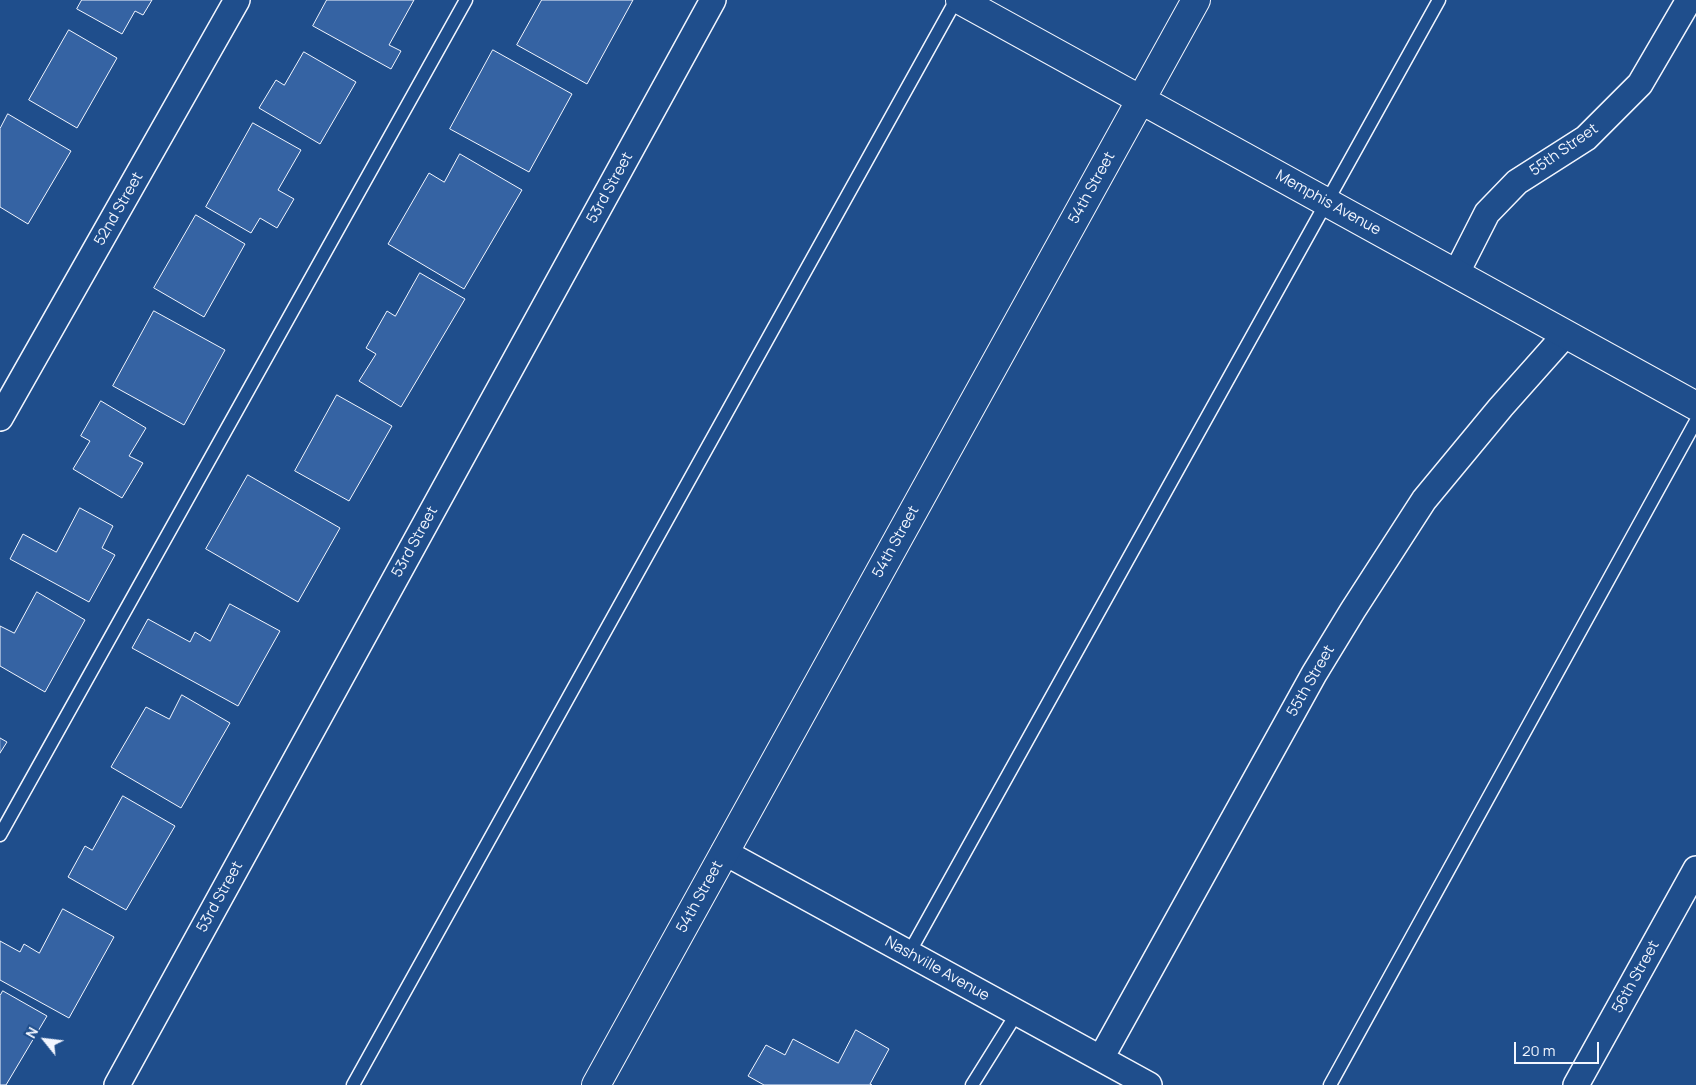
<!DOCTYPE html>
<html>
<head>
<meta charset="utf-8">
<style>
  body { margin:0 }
  #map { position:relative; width:1696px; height:1085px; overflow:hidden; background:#1f4e8c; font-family:Manrope,sans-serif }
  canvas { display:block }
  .north { position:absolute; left:20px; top:1015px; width:50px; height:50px; -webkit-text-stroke:4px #1f4e8c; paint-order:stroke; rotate:299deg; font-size:14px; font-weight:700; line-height:20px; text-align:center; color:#f2f6ff }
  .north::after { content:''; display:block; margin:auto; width:18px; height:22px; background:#f2f6ff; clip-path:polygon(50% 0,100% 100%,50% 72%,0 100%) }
  .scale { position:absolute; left:1514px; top:1042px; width:85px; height:22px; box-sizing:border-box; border:2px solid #f2f6ff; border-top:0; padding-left:6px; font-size:15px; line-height:18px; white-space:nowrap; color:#f2f6ff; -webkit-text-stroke:4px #1f4e8c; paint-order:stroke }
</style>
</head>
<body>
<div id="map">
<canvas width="1696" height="1085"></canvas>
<div class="north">N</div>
<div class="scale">20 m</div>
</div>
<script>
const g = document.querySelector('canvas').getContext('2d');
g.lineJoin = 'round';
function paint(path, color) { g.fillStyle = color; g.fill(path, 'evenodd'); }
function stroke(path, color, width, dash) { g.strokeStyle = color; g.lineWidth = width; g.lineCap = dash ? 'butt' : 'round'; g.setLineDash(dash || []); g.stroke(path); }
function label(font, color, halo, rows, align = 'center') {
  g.font = font + ' Manrope,sans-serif'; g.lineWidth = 4; g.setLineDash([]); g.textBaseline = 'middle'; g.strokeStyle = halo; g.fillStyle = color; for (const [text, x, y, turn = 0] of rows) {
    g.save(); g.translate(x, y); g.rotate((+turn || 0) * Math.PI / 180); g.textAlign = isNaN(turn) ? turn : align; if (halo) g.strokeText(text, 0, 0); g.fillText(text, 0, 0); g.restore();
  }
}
const building = new Path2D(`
  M82,0H152L143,15L135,11L122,34L77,9Z
  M327,0H414L389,45L401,51L391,69L313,26Z
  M542,0H633L587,84L517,45Z
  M69,30L117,58L77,128L29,100Z
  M493,50L572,94L529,172L450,129Z
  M304,52L356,82L320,144L259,108L276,80L284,85Z
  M8,114L71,151L28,224L0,207V129Z
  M253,123L301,150L278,190L294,199L277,228L260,218L251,233L206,207Z
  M460,154L522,190L464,289L388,244L429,173L444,182Z
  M196,215L245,244L204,317L154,288Z
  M420,273L465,299L401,407L359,381L376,354L366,348L387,311L395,316Z
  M154,311L225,350L184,425L113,386Z
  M337,395L392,426L349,501L295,471Z
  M101,401L146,428L129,456L143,463L122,498L73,469L90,441L81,436Z
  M248,475L340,528L298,602L206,549Z
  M80,508L113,526L102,548L115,555L89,602L10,559L23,534L56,552Z
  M37,592L85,620L45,692L0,666V626L14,633Z
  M230,604L280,631L238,706L132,648L148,619L190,642L195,632L210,641Z
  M182,695L230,723L181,808L111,767L146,707L169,719Z
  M0,738L7,742L0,753Z
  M123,796L175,826L126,910L68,877L85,846L92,850Z
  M63,909L114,937L69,1018L0,980V941L20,952L24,944L39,953Z
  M3,991L47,1016L6,1085H0V996Z
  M856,1030L889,1049L870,1084L872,1085H764L748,1076L766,1045L785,1055L793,1039L838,1063Z`);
const service = new Path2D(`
  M0,835L466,0
  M909,953L1439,0
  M353,1085L956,0
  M972,1085L1017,1013
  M1330,1085L1696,421`);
const minor = new Path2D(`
  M1456,274L1487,213L1517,182L1586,138L1640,84L1689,0
  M0,418L237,0
  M724,852L1149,1085
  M1101,1058L1314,674L1353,610L1424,500L1501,407L1566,334
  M117,1085L713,0
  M1576,1085L1696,869`);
const tertiary = new Path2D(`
  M960,0L1696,406
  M596,1085L1196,0`);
const streetNames = [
  ["55th Street",1564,150,-35],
  ["53rd Street",610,188,-61],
  ["54th Street",1092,188,-61],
  ["Memphis Avenue",1328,203,29],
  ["52nd Street",119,209,-60],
  ["53rd Street",415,542,-61],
  ["54th Street",896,542,-61],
  ["55th Street",1311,681,-60],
  ["53rd Street",220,897,-61],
  ["54th Street",700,897,-61],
  ["Nashville Avenue",937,969,29],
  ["56th Street",1636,977,-61]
];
paint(building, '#3563a3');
stroke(building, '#f2f6ff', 1);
stroke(service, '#f2f6ff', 15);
stroke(minor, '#f2f6ff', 28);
stroke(tertiary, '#f2f6ff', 30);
stroke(service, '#1f4e8c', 12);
stroke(minor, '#1f4e8c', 25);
stroke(tertiary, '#1f4e8c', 28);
label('15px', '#f2f6ff', '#1f4e8c', streetNames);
</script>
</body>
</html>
